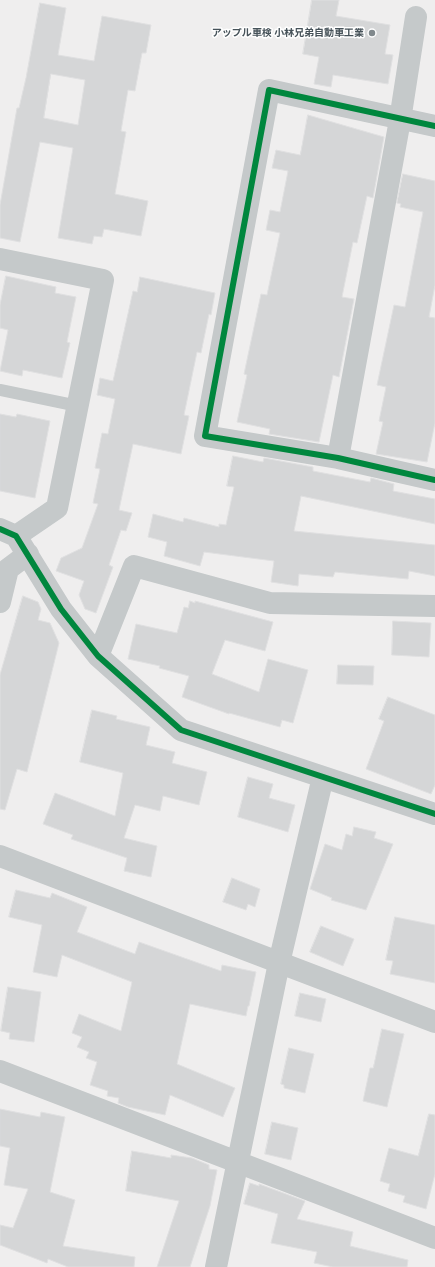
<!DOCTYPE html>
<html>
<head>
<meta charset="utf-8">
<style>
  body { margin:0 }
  canvas { display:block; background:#efeeee }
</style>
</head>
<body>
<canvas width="435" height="1267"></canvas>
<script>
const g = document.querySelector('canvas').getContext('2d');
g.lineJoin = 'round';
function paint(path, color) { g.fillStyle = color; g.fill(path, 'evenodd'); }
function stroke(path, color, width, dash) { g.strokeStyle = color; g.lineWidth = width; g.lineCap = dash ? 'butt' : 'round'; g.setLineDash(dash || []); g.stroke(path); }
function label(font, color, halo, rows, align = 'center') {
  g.font = font + ' Rubik,"Noto Sans JP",sans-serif'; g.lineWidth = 3; g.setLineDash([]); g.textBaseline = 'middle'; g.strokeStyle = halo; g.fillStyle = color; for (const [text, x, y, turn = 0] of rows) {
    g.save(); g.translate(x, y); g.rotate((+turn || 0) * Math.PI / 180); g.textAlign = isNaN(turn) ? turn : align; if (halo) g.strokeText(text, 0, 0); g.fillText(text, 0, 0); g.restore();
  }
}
const building = new Path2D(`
  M312,0H339L336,16L390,25L385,54L393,55L388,84L333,75L331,87L314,84L319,57L303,54Z
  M40,3L66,8L58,55L94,61L102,16L151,25L146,53H142L135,91L128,90L121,131L126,132L115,194L148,201L141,236L104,229L102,237L94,236L92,244L58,238L73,148L40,142L20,242L0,238V205L17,108H19L26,78ZM51,74L85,80L78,125L44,118Z
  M308,115L384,137L373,198L367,196L357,243L353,242L342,297L354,299L339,377L333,375L319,442L269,434L270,429L237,422L247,375L244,374L261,294L267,295L280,233L266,230L270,210L280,212L288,171L272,168L276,150L300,155Z
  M403,174L435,181V285L429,317L435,318V423L427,462L376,454L383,422L379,421L386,387L377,385L394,305L405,307L423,212L400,207L401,204L397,203Z
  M6,276L56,287L55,293L76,297L67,342L70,343L62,378L23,370L22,376L0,371L8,330L0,328V305Z
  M140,277L215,293L211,315L209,314L201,353L197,352L184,415L189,416L181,454L133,444L119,510L132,513L126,531L121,530L109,565L113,567L96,613L85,609L79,595L84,581L56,571L61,558L82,548L98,504L93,503L100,469L95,468L102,433L108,434L115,399L97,395L100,378L113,381L133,291L137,292Z
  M0,414L16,417L17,414L50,421L35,498L0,491Z
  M233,456L263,462L264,458L313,467V471L370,482L371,478L394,484L393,491L435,499V524L301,496L294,531L435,545V576L409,571L408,579L335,572L333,577L299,574L298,586L271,582L274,561L204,552L200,566L164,556L167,542L148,537L153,514L183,522L184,518L219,527V524L226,525L234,487L227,486Z
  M23,596L38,602L41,609L38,620L50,623L59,643L27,772L17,769L5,810L0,809V675Z
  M190,601L195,603V601L273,622L265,651L225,640L212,674L259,692L268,659L308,670L293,723L282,720L280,727L229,713V714L182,697L189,676L159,668L160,666L128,659L136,624L177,633L184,607L188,608Z
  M393,621L431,623L429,657L392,655Z
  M338,665L374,666L373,685L337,684Z
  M388,697L435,715V785L431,794L366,769L384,721L379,719Z
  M92,710L117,716L116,719L150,727L146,745L175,752L172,763L207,772L199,805L163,796L160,811L135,805L124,838L157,846L151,877L124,871L127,858L71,839L73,835L43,824L55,793L115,816L123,773L80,762Z
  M248,777L273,784L269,798L295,805L288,832L238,817Z
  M354,827L376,832L374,838L393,844L366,910L331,900L332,898L310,889L325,844L342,850L346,834L352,836Z
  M232,878L260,889L255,907L248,904L246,910L223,902Z
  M16,890L50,898L52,893L87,907L77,932L135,954L139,942L221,971L222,965L256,972L249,1006H248L246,1016L190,1004L177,1064L235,1088L223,1117L170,1095L165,1115L128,1107L118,1103L119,1098L107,1096L108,1091L90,1085L97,1062L86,1058L89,1052L77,1047L82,1037L72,1033L79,1014L121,1031L132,982L62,955L57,977L33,972L42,925L9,917Z
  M395,917L435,925V983L390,974L393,961L386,960Z
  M321,926L354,939L343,966L310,952Z
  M8,987L41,992L34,1042L9,1039L10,1033L1,1031Z
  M300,993L326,999L321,1022L295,1016Z
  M382,1029L404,1034L387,1107L363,1101L370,1068H373Z
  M289,1048L314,1054L305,1093L284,1088V1085L281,1084Z
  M0,1109L40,1117L41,1112L65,1117L50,1192L75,1200L63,1246L135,1257L134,1267H68L48,1259L47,1263L0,1245V1225L13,1228L28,1189L4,1185L10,1148L0,1146Z
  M429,1114L435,1115V1174L426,1209L403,1202L405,1196L388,1191L390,1184L380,1181L389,1148L418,1156Z
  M272,1122L298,1128L291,1160L265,1154Z
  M132,1151L171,1158V1155L192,1158L209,1165V1169L217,1170L210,1206L190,1267H157L179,1201L126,1191Z
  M250,1183L259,1186V1184L305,1201L297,1219L353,1232L350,1246L408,1260L407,1267H333L314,1263L317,1252L271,1243L278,1214L244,1204Z`);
const lane = new Path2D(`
  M0,390L78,406`);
const street = new Path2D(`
  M435,126L269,90L205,436L338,458L435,480
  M0,259L103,280L57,508L16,536
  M338,458L400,120L416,17
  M0,529L16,536L61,609L98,656L181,730L435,814
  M0,602L8,569L28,554
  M98,656L134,566L270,603L435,606
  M0,856L435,1022
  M0,1071L435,1238
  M216,1267L279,963L323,777`);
const cycleway = new Path2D(`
  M435,126L269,90L205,436L338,458L435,480
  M0,529L16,536L61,609L98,656L181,730L435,814`);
const markers = [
  [372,33,4,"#81898d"]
];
const poiNames = [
  ["アップル車検 小林兄弟自動車工業",364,33]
];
paint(building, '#d5d6d7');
stroke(building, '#e0e0e1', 1);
stroke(lane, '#c5c9ca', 12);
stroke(street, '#c5c9ca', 22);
stroke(cycleway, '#00873e', 6);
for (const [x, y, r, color] of markers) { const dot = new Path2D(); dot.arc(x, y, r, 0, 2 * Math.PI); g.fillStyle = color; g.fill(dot); stroke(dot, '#fff', 1.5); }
label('bold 10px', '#465259', '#fff', poiNames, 'right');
</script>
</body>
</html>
